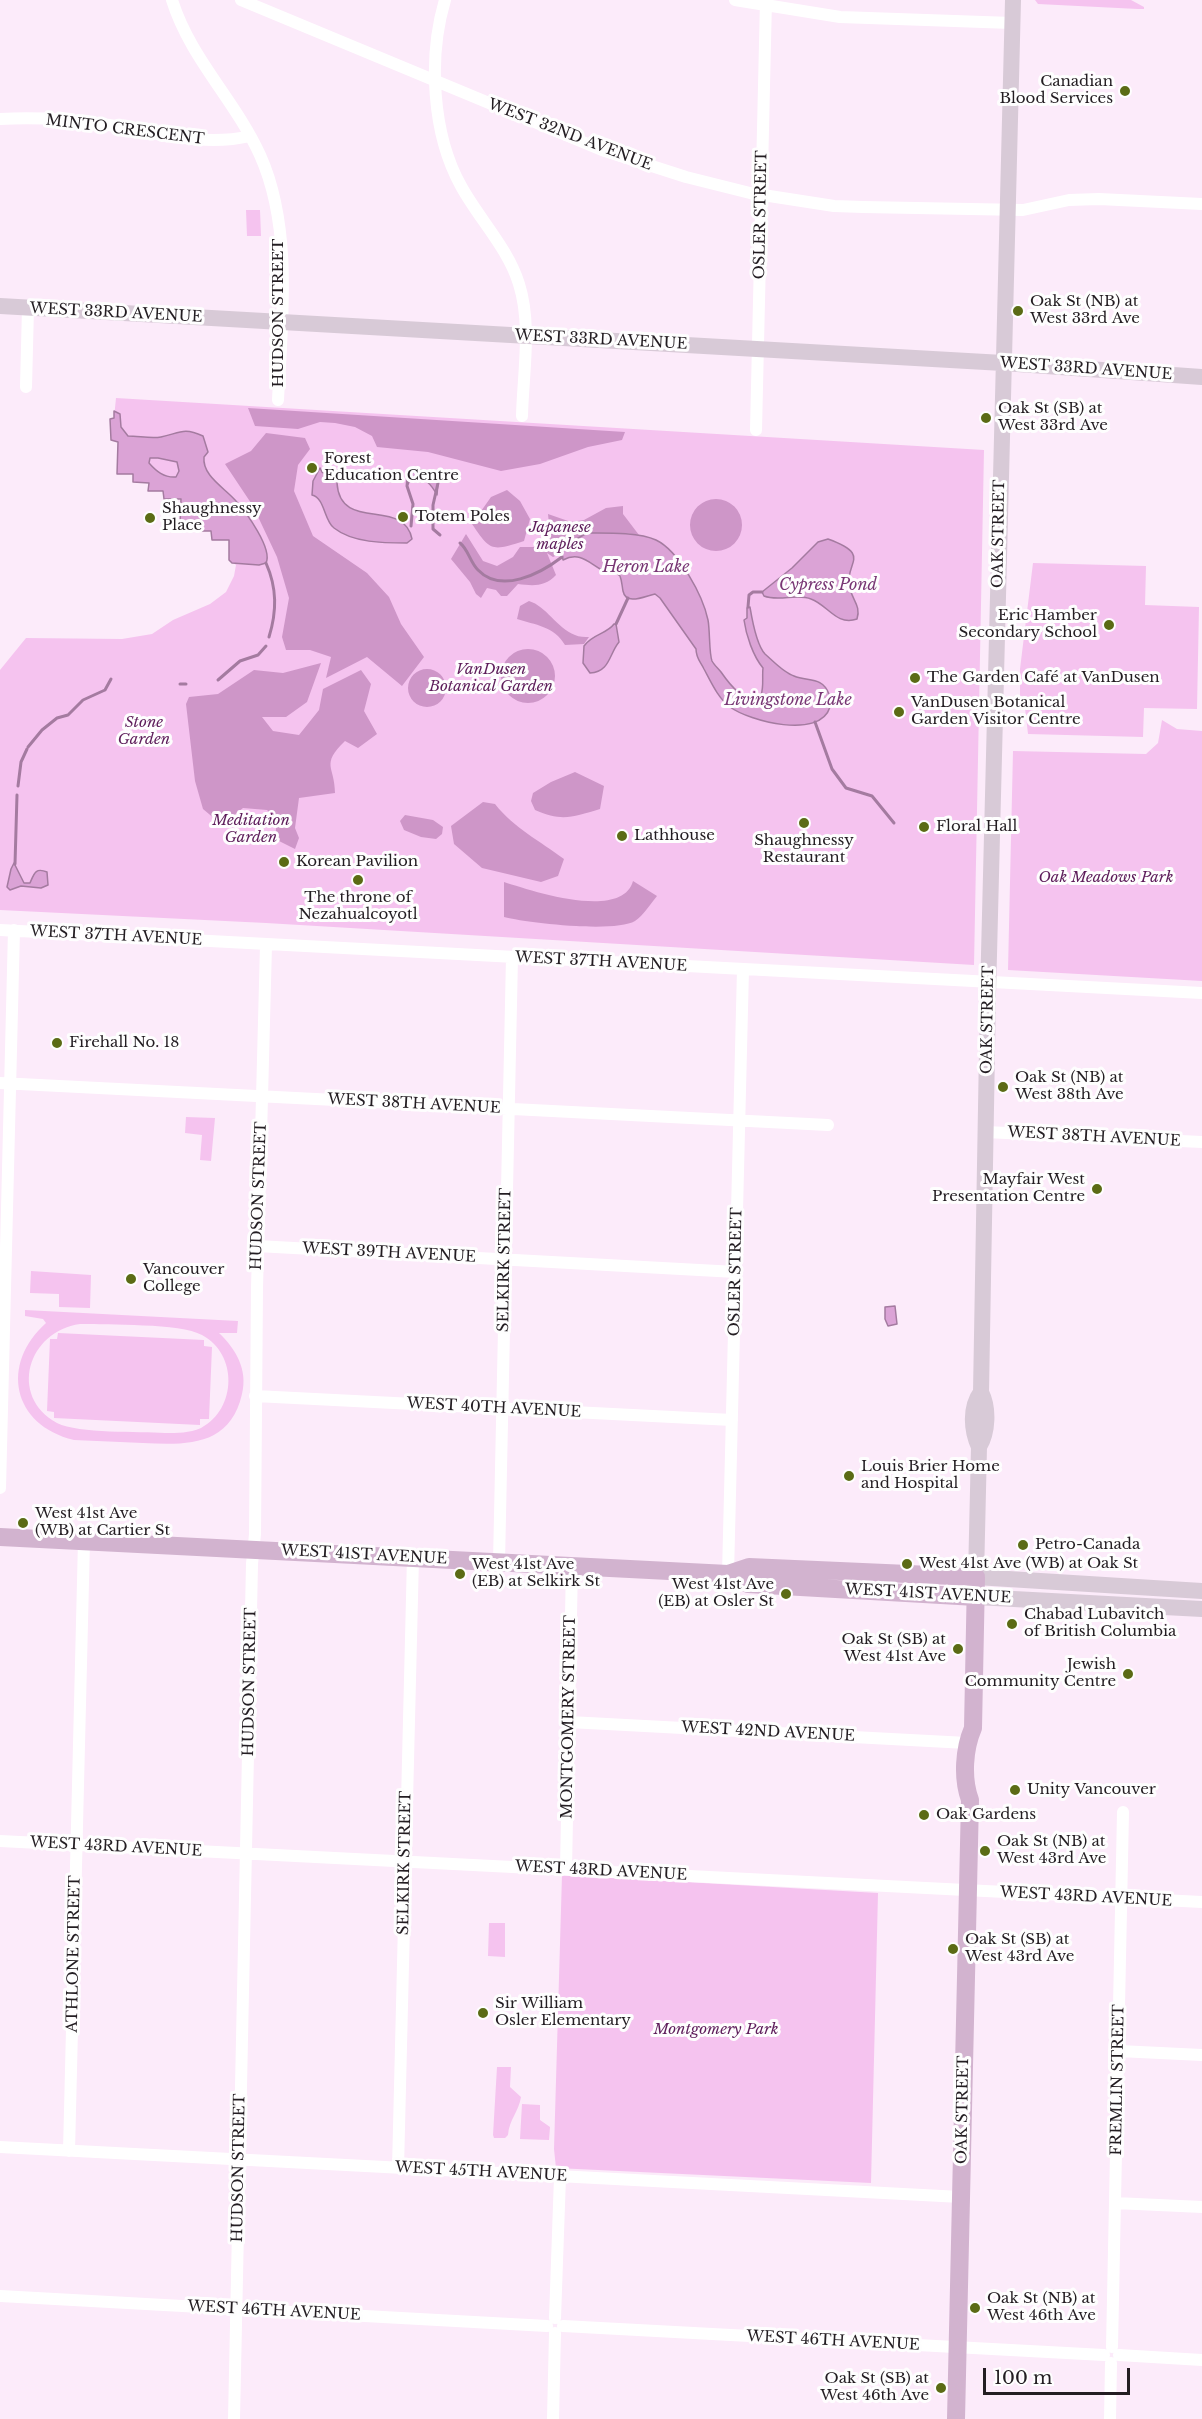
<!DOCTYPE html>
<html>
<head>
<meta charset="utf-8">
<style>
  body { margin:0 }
  #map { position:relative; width:1202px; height:2419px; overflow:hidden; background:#fcebfa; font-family:"Libre Baskerville",serif }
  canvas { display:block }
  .scale { position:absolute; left:983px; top:2368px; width:147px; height:27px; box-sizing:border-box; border:3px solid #231d22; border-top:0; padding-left:8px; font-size:18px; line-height:21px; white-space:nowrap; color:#231d22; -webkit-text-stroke:4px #fefefe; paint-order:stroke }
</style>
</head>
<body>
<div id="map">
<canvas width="1202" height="2419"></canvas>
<div class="scale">100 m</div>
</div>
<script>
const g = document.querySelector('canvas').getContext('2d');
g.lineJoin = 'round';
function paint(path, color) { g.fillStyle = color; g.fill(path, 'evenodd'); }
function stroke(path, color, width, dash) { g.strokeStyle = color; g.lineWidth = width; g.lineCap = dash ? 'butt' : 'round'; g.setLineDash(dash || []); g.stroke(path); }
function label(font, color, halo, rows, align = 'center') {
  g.font = font + ' "Libre Baskerville",serif'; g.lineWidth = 6; g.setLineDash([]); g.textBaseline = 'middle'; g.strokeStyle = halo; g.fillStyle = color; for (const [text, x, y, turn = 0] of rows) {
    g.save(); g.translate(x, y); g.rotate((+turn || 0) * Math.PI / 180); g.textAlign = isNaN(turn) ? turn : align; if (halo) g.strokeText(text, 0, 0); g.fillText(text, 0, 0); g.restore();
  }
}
const green = new Path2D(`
  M1035,0H1131L1144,7V9H1138L1038,4Z
  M246,210H260L261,236H247Z
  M116,398L984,450L974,965L266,923L0,910V670L26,638L122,639L152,634L173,620L210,604L226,592L234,576L236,565L229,560V540H212L211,531H196L195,524H180L181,499H164L163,491H148L149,483L133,482V474H117L118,442L111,440L110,419L114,418Z
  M1033,563L1146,566L1145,605L1199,607L1197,709L1144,708L1143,737L1028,734L1025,708L1020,707V669Z
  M1162,720L1177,729L1202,731V981L1008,970L1013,751L1146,754L1158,743Z
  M186,1117L215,1118L211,1161L200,1160L202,1135L185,1133Z
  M31,1271L91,1275L90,1308L59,1307V1294L30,1293Z
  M25,1310L238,1321L237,1333H219C236,1349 248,1370 242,1394C230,1447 186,1445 143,1443C120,1442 97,1441 74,1440C12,1425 0,1364 46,1323L43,1319L25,1316ZM80,1324C108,1325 180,1323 202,1335C238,1354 237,1409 201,1428C189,1433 178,1433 165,1433C139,1431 79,1434 57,1423C8,1396 28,1331 80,1324Z
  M58,1333L204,1340V1346L212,1347L209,1419H200V1425L54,1418V1412L47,1411L50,1339H57Z
  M562,1875L878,1893L871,2183L556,2168L554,2149Z
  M489,1923H505V1957L488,1956Z
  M497,2067H511L510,2087L521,2097C519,2111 509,2120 508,2135L505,2138H494L493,2135Z
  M522,2104L540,2105V2120L550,2127L549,2140L520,2139Z`);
const forest = new Path2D(`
  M248,408L625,432L622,440L588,447L540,464L501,471L428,452L377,447L372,436L355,427L335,423L320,422L298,429L255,426Z
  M266,433L305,438L310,449L298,465L294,491L313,536L367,573L389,597L401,624L424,657L402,686L367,657L326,678L331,657L310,650H286L282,637L289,598L277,557L253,506L225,464L251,451Z
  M507,490L520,501L530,519L524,541C492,551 491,552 472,524L491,497Z
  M690 525a26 26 0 1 1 52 0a26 26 0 1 1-52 0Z
  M623,506V514L639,535L625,533L619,538L569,550L553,557L547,553L556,575C545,587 533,586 518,584L507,596H501L496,590L487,588L481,598L476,594L470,582L451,559L466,534L483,561L497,566L513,557L520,547H535L544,544L541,533L549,524L548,514L571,522L584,520L606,508Z
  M529,601C546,606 557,628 575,635C579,637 585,637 589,637L584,644L565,645C554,626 535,625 517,619L520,606Z
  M501 676a27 27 0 1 1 54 0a27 27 0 1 1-54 0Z
  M321,663L307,702L286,717H262L273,731L299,735L319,710L323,689L361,670L371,684L364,711L377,734L358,748L345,741C320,765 335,766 335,793L299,798L295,828L299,838L295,849L275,839L277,820L267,810L243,808L222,825L203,809L195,781L186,704L189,697L218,694L254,670L283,673Z
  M408 688a19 19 0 1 1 38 0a19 19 0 1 1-38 0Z
  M575,772L604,786L600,809C573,817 562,822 535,810L531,801L533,793L551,782Z
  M483,802L495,804C514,828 540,841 564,859L558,876L541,882L482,868L454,844L451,826Z
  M405,815L433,820L443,827L442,834L436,839L421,837L404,830L400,821Z
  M633,881L657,896C651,903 643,916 635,921C615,933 527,923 504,917V882C532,891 622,921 633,881Z`);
const water = new Path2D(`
  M114,411L120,414L121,427L128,436C139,436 151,439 161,437C180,433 183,427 203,436L208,452L204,457C202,476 225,488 236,501C246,512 273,549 266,563L259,565L232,563L229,560V540H212L211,531H196L195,524H180L181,499H164L163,491H148L149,483L133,482V474H117L118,442L111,440L110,419L114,418ZM150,458H158L177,462L179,471L176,477C164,478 156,471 149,463Z
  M320,468L322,472L330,477L340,468H343L344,473L337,483C340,533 404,497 412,539L407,543C384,543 353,543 334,528C324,521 325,498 312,495L313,481Z
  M416,469L433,475L438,483L437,495C431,484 426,478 412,477L407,486L408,474Z
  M587,533C606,533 639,532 656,540C679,551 703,596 708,620C710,630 709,654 712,661C714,665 719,669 721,672C730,685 743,703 761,695C764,687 762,676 763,668C753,656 746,635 744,620L747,618V608L750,607C752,619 756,644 765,654C773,661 784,673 794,676C808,682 822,676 829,694C830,697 831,703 830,707C820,740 749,721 730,707C718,698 711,682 704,669C700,661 696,658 696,649L660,598L655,594C645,596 626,606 623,591C622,586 622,581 620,576L611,569L602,570C589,563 580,551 563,560L561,548Z
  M828,539C874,556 843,562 850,589C853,601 861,606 857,619C836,626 828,605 811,599C797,593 779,602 764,596L762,592L792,568L818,542Z
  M614,624H616L619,642C609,654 610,672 590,673L583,663L584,646C592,634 607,634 614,624Z
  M14,863L24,883H30C34,874 35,867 47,872L48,885L41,888L21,886L10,890L7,887L11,869Z
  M895,1306L897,1324L888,1326L885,1319V1307Z`);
const stream = new Path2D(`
  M411,526L413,504L407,486L408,474L416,469L433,475L438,483L433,505V529L440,535
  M460,543C468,549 470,562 478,570C501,594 540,574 562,557
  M266,563C277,588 277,611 269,637
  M748,607L749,595L753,592H762
  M616,624L628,598
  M218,680L240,661L258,655L266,646
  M180,684H186
  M815,722L832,769L846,788L872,796L894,823
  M28,747L42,730L57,718L68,715L83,700L105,690L111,679
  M18,786L21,762L27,749
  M15,864L17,795`);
const street = new Path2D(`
  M172,0C190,58 235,100 260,155C293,228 282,322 278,400
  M241,0L602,150L686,177L750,193L834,206L863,207L1023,210L1069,200L1099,199L1202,204
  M445,0C428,57 432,134 461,186C479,219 508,248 519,284C532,325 523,374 522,416
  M735,0L840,17L1012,23
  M0,119C33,117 68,119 101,124C151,130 199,148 250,136
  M26,387L28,308
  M756,430L766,0
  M0,930L1202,993
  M0,1083L828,1125
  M985,1132L1202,1142
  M257,1246L736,1272
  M255,1396L732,1420
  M0,1488L14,930
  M499,1562L512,957
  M728,1574L743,969
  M569,1722L967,1743
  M0,1841L1202,1902
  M566,1869L572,1565
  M1119,2051L1202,2055
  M0,2147L961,2197
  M69,2151L84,1541
  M398,2168L413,1557
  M1115,2203L1202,2207
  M0,2296L547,2326
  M555,2318L560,2177
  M563,2326L1104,2355
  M1112,2347L1123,1812
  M1119,2355L1202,2360
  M234,2419L252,1564L255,1534L257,1288L266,945
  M553,2419L555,2333
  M1110,2419L1111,2363`);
const secondary = new Path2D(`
  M0,306L1003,363L1202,377
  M981,1392C970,1407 971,1430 979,1447L976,1577L1202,1591
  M979,1447C988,1432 989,1408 981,1392L988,994L1013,0
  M976,1597L1202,1609`);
const primary = new Path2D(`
  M0,1537L728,1574L749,1567L976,1577L973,1728C964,1749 962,1778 970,1800L956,2419
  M728,1574L748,1584L976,1597`);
const markers = [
  [1125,91,6,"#5b6b15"],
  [1018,311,6,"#5b6b15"],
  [986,418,6,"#5b6b15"],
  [312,468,6,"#5b6b15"],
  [403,517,6,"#5b6b15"],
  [150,518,6,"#5b6b15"],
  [1109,625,6,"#5b6b15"],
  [915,678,6,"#5b6b15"],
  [899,712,6,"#5b6b15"],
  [804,823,6,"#5b6b15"],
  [924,827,6,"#5b6b15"],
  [622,836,6,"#5b6b15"],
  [284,862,6,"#5b6b15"],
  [358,880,6,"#5b6b15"],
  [57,1043,6,"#5b6b15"],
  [1003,1087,6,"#5b6b15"],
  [1097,1189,6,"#5b6b15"],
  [131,1279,6,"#5b6b15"],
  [849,1476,6,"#5b6b15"],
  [23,1523,6,"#5b6b15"],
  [1023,1545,6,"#5b6b15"],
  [907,1564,6,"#5b6b15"],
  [460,1574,6,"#5b6b15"],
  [786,1594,6,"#5b6b15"],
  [1012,1624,6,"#5b6b15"],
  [958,1649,6,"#5b6b15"],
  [1128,1674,6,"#5b6b15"],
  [1015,1790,6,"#5b6b15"],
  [924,1815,6,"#5b6b15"],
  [985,1851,6,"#5b6b15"],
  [953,1949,6,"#5b6b15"],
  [483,2013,6,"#5b6b15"],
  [975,2308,6,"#5b6b15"],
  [941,2388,6,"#5b6b15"]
];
const poiNames = [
  ["Canadian",1113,82,"right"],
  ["Blood Services",1113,99,"right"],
  ["Oak St (NB) at",1030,302],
  ["West 33rd Ave",1030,319],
  ["Oak St (SB) at",998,409],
  ["West 33rd Ave",998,426],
  ["Forest",324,459],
  ["Education Centre",324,476],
  ["Shaughnessy",162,509],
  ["Place",162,526],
  ["Totem Poles",415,517],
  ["Eric Hamber",1097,616,"right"],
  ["Secondary School",1097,633,"right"],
  ["The Garden Café at VanDusen",927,678],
  ["VanDusen Botanical",911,703],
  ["Garden Visitor Centre",911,720],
  ["Floral Hall",936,827],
  ["Lathhouse",634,836],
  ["Shaughnessy",804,841,"center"],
  ["Restaurant",804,858,"center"],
  ["Korean Pavilion",296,862],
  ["The throne of",358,898,"center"],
  ["Nezahualcoyotl",358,915,"center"],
  ["Firehall No. 18",69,1043],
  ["Oak St (NB) at",1015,1078],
  ["West 38th Ave",1015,1095],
  ["Mayfair West",1085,1180,"right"],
  ["Presentation Centre",1085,1197,"right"],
  ["Vancouver",143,1270],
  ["College",143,1287],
  ["Louis Brier Home",861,1467],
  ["and Hospital",861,1484],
  ["West 41st Ave",35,1514],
  ["(WB) at Cartier St",35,1531],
  ["Petro-Canada",1035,1545],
  ["West 41st Ave (WB) at Oak St",919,1564],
  ["West 41st Ave",472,1565],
  ["(EB) at Selkirk St",472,1582],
  ["West 41st Ave",774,1585,"right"],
  ["(EB) at Osler St",774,1602,"right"],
  ["Chabad Lubavitch",1024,1615],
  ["of British Columbia",1024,1632],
  ["Oak St (SB) at",946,1640,"right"],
  ["West 41st Ave",946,1657,"right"],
  ["Jewish",1116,1665,"right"],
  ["Community Centre",1116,1682,"right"],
  ["Unity Vancouver",1027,1790],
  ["Oak Gardens",936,1815],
  ["Oak St (NB) at",997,1842],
  ["West 43rd Ave",997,1859],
  ["Oak St (SB) at",965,1940],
  ["West 43rd Ave",965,1957],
  ["Sir William",495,2004],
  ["Osler Elementary",495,2021],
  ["Oak St (NB) at",987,2299],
  ["West 46th Ave",987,2316],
  ["Oak St (SB) at",929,2379,"right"],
  ["West 46th Ave",929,2396,"right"]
];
const streetNames = [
  ["MINTO CRESCENT",125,130,7],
  ["WEST 32ND AVENUE",570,135,21],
  ["OSLER STREET",761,215,-89],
  ["WEST 33RD AVENUE",116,313,3],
  ["HUDSON STREET",279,313,-90],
  ["WEST 33RD AVENUE",601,340,3],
  ["WEST 33RD AVENUE",1086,369,4],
  ["OAK STREET",999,534,-89],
  ["WEST 37TH AVENUE",116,936,3],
  ["WEST 37TH AVENUE",601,962,3],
  ["OAK STREET",988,1020,-89],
  ["WEST 38TH AVENUE",414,1104,3],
  ["WEST 38TH AVENUE",1094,1137,3],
  ["HUDSON STREET",259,1196,-88],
  ["WEST 39TH AVENUE",389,1253,3],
  ["SELKIRK STREET",505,1260,-89],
  ["OSLER STREET",736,1272,-89],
  ["WEST 40TH AVENUE",494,1408,3],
  ["WEST 41ST AVENUE",364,1555,3],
  ["WEST 41ST AVENUE",928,1594,3],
  ["HUDSON STREET",250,1682,-89],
  ["MONTGOMERY STREET",569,1717,-89],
  ["WEST 42ND AVENUE",768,1732,3],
  ["WEST 43RD AVENUE",116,1847,3],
  ["SELKIRK STREET",405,1863,-89],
  ["WEST 43RD AVENUE",601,1871,3],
  ["WEST 43RD AVENUE",1086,1897,3],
  ["ATHLONE STREET",74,1954,-89],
  ["FREMLIN STREET",1118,2080,-89],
  ["OAK STREET",963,2110,-89],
  ["HUDSON STREET",239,2168,-89],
  ["WEST 45TH AVENUE",481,2172,3],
  ["WEST 46TH AVENUE",274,2311,3],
  ["WEST 46TH AVENUE",833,2341,3]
];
const parkNames = [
  ["Japanese",560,528],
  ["maples",560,545],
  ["VanDusen",491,670],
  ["Botanical Garden",491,687],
  ["Stone",144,723],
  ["Garden",144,740],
  ["Meditation",251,821],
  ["Garden",251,838],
  ["Oak Meadows Park",1106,878],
  ["Montgomery Park",716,2030]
];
const waterNames = [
  ["Heron Lake",646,567],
  ["Cypress Pond",828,585],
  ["Livingstone Lake",788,700]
];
paint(green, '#f5c3ef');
paint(forest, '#ce96c8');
paint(water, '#dba3d6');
stroke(water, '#a47ba0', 1.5);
stroke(stream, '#a47ba0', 3);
stroke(street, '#fff', 12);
stroke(secondary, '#d8cad7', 16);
stroke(primary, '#d2b3cf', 18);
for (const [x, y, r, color] of markers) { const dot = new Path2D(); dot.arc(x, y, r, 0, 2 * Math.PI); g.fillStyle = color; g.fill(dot); stroke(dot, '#fefefe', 2); }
label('15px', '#231d22', '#fefefe', poiNames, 'left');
label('15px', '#231d22', '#fefefe', streetNames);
label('italic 15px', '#5d1c5a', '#fefefe', parkNames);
label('italic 16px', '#783674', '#fefefe', waterNames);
</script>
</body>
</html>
